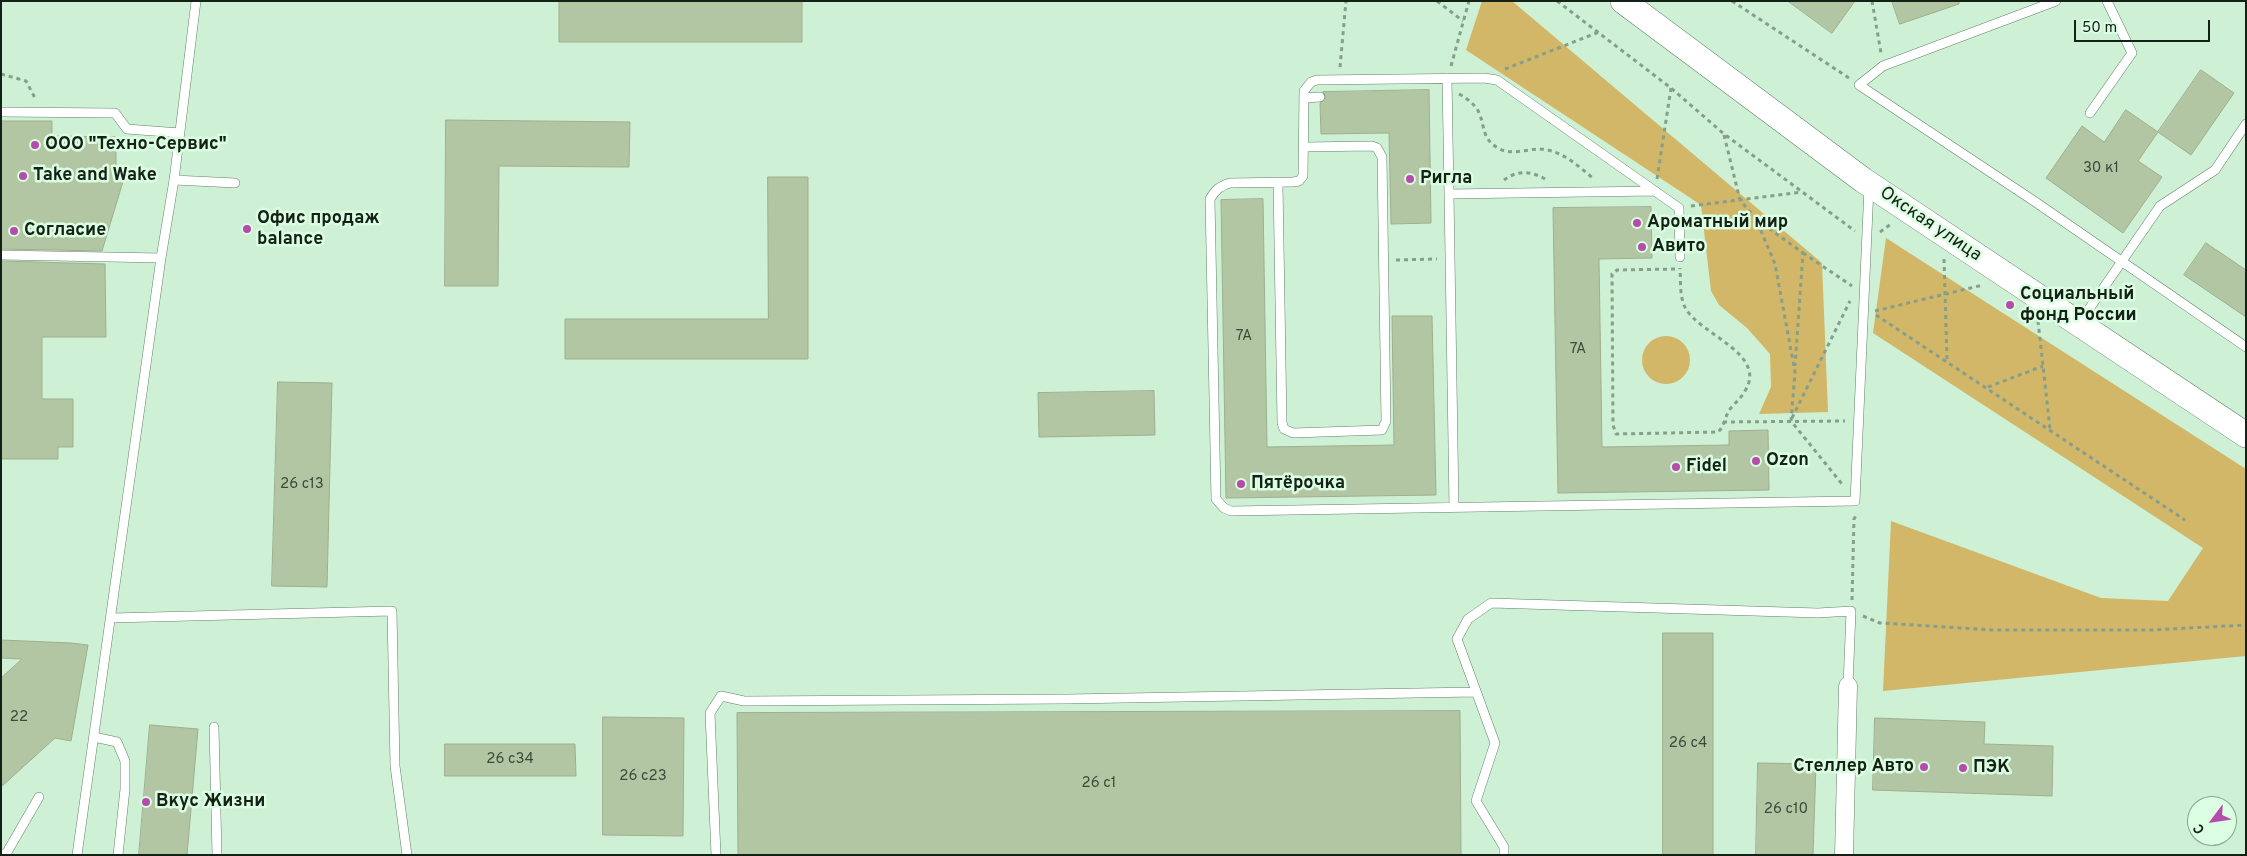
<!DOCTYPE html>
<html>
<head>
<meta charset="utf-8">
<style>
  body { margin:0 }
  #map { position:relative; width:2247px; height:856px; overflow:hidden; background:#cef0d4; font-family:Overpass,sans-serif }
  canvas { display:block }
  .frame { position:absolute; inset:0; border:2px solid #142117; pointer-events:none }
  .north { position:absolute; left:2187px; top:796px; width:50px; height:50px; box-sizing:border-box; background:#dbfde1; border:1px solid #8ba590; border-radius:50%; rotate:239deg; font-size:14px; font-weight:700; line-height:20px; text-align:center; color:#142117 }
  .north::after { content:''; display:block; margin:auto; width:18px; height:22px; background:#b54bac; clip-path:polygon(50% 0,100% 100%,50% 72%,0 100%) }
  .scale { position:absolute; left:2074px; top:20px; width:136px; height:22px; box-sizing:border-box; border:2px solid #142117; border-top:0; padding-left:6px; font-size:15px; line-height:18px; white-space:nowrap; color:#142117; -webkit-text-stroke:4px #dbfde1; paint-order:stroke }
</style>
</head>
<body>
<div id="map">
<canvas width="2247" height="856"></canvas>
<div class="frame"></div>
<div class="north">С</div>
<div class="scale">50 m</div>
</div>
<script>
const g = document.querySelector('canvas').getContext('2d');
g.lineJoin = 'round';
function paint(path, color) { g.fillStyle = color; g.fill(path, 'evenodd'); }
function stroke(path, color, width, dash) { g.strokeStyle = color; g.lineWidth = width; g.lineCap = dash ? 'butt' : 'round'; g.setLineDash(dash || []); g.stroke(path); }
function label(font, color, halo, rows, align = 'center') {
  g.font = font + ' Overpass,sans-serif'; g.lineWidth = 5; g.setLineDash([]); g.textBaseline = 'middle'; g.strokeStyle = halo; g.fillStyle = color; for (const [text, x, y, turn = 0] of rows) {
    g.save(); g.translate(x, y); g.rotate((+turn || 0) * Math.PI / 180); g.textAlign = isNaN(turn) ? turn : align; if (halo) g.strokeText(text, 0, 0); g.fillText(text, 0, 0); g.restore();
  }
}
const green = new Path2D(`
  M1482,1H1512L1822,263L1828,412L1759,414L1771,387L1770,354L1747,328L1719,305L1711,291L1701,205L1466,50Z
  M1886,238L2246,469V656L1883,691L1891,521L2101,598L2168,601L2203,548L1873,333Z
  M1642 360a24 24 0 1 1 48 0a24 24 0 1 1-48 0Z`);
const building = new Path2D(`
  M802,1V42H559V2Z
  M1788,1H1855L1832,33Z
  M1892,1H1959V4L1900,24Z
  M2201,70L2234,93L2191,155L2158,132Z
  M1429,90L1431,223L1391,224L1389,133L1321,134L1320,103L1326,97L1323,92Z
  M2126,110L2158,132L2138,161L2162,177L2123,233L2046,178L2082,126L2104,142Z
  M446,120L630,122L629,167L499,166L498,286H445Z
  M1,121H52V136L116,137V175H125L102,251L1,249Z
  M768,177H808V359H565V319H768Z
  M1263,199L1267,447L1394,445L1392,316H1432L1436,495L1226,498L1221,200Z
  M1651,207L1652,258L1599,259L1602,447L1729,445V431L1768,430L1769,490L1558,493L1553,208Z
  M2206,243L2246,270V317L2184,275Z
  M1,261L105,264L106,337H42V399H73V447H58V459H1Z
  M278,382L332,383L327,587L272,586Z
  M1154,391L1155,435L1039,437L1038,393Z
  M1663,633H1713V855H1663Z
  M1,640L71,643L88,645L71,741L55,738L1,787V678L22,659L1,658Z
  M1460,711L1461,855H738L737,713Z
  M603,717L684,718L683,836L603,835Z
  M1875,718L1985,722L1984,744L2053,746L2052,796L1873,790Z
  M150,725L198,729L187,855H139Z
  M445,744H575L576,776H445Z
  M1758,763L1816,764L1813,855H1756Z`);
const path = new Path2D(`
  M1437,1L1463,21
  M1557,1L1671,88L1724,134L1855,231
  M1732,1L1849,78
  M1872,1L1881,53
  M1451,66L1469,1
  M1340,67L1346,1
  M1505,69L1599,32
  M1,74L26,81L36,100
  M1459,94C1466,98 1472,102 1477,109C1486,124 1480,138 1498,148C1511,156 1526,149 1540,149C1562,150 1578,166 1594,179
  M1724,135L1740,200L1756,219L1775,264L1795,372L1791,421L1842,484
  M1657,179L1671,88
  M1504,180C1517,170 1531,171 1545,179
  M1691,206L1802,192
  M1756,219L1803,253L1795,366
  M1880,232L1891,224
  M1803,253L1852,286
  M1944,259L1947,360
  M1396,260L1437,259
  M1675,269L1617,270L1612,274L1613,425L1616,434L1718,432C1724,427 1725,416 1730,409C1735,403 1741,398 1745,391C1768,354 1701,335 1686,309C1679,297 1681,282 1680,268
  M1875,311L1983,285
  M1876,315L2185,520
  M2038,321L2050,429
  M1988,387L2043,366
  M1792,418L1850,301
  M1723,422L1845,421
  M1852,600L1854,519L1857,514
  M1863,616L1880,623L1992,630H2152L2246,625`);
const service = new Path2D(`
  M2056,1L1883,66L1859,85L2034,201L2246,347
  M1447,78L1449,194L1655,191
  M1304,98L1320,97
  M1,112L115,113L127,129L180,133
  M2090,113L2132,53L2107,1
  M174,180L235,183
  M1278,183L1282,423L1284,429L1293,433L1382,430L1386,421L1382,157L1377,148L1372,146L1304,147
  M1449,194L1454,507
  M1,255L161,258
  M1680,257L1679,208L1497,80L1484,78L1317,80L1311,82L1304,91L1303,176L1299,181L1293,182L1230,183C1220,186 1215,190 1210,199L1216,499L1224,508L1231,511L1855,501L1869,187
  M2080,322L2160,206L2215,170L2246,124
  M111,618L392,611L395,766L407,855
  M214,727L217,855
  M94,737L117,742L125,761V789L118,855
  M1,854H6L39,797
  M77,855L161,258L174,180L196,1
  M716,855L710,713L721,696L744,701L1067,699L1475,692
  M1504,855V847L1476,801L1495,743L1457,639L1468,619L1491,603L1818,613L1851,611L1848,686`);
const minor = new Path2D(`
  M1844,855L1848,686`);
const secondary = new Path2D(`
  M1623,1L1863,180L2246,435`);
const markers = [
  [35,145,5,"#b54bac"],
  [23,176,5,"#b54bac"],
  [1410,179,5,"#b54bac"],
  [1637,223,5,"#b54bac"],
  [247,229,5,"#b54bac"],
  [14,231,5,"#b54bac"],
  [1642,247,5,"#b54bac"],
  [2010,305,5,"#b54bac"],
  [1756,461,5,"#b54bac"],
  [1676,467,5,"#b54bac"],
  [1241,484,5,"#b54bac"],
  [1924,767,5,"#b54bac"],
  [1963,768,5,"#b54bac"],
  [146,802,5,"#b54bac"]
];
const numberNames = [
  ["30 к1",2101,169],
  ["7А",1244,337],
  ["7А",1578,350],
  ["26 с13",302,485],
  ["22",19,718],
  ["26 с4",1688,744],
  ["26 с34",510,760],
  ["26 с23",643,777],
  ["26 с1",1099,784],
  ["26 с10",1786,810]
];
const poiNames = [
  ["ООО \"Техно-Сервис\"",45,145],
  ["Take and Wake",33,176],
  ["Ригла",1420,179],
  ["Офис продаж",257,219],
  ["balance",257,240],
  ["Ароматный мир",1647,223],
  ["Согласие",24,231],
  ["Авито",1652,247],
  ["Социальный",2020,295],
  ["фонд России",2020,316],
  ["Ozon",1766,461],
  ["Fidel",1686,467],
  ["Пятёрочка",1251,484],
  ["Стеллер Авто",1914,767,"right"],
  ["ПЭК",1973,768],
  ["Вкус Жизни",156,802]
];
const streetNames = [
  ["Окская улица",1930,225,34]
];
paint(green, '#d2b769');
paint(building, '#b3c6a4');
stroke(building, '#9daf8e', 1);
stroke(service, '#628169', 10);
stroke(minor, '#628169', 19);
stroke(secondary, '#628169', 26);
stroke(path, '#859f8a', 3, [4, 4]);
stroke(service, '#fff', 9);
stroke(minor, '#fff', 18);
stroke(secondary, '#fff', 25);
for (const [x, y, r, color] of markers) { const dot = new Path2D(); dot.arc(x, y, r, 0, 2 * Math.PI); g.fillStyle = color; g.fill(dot); stroke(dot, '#dbfde1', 2); }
label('15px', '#3c4a3a', null, numberNames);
label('bold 18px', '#142117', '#dbfde1', poiNames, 'left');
label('18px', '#142117', '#dbfde1', streetNames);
</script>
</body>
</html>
